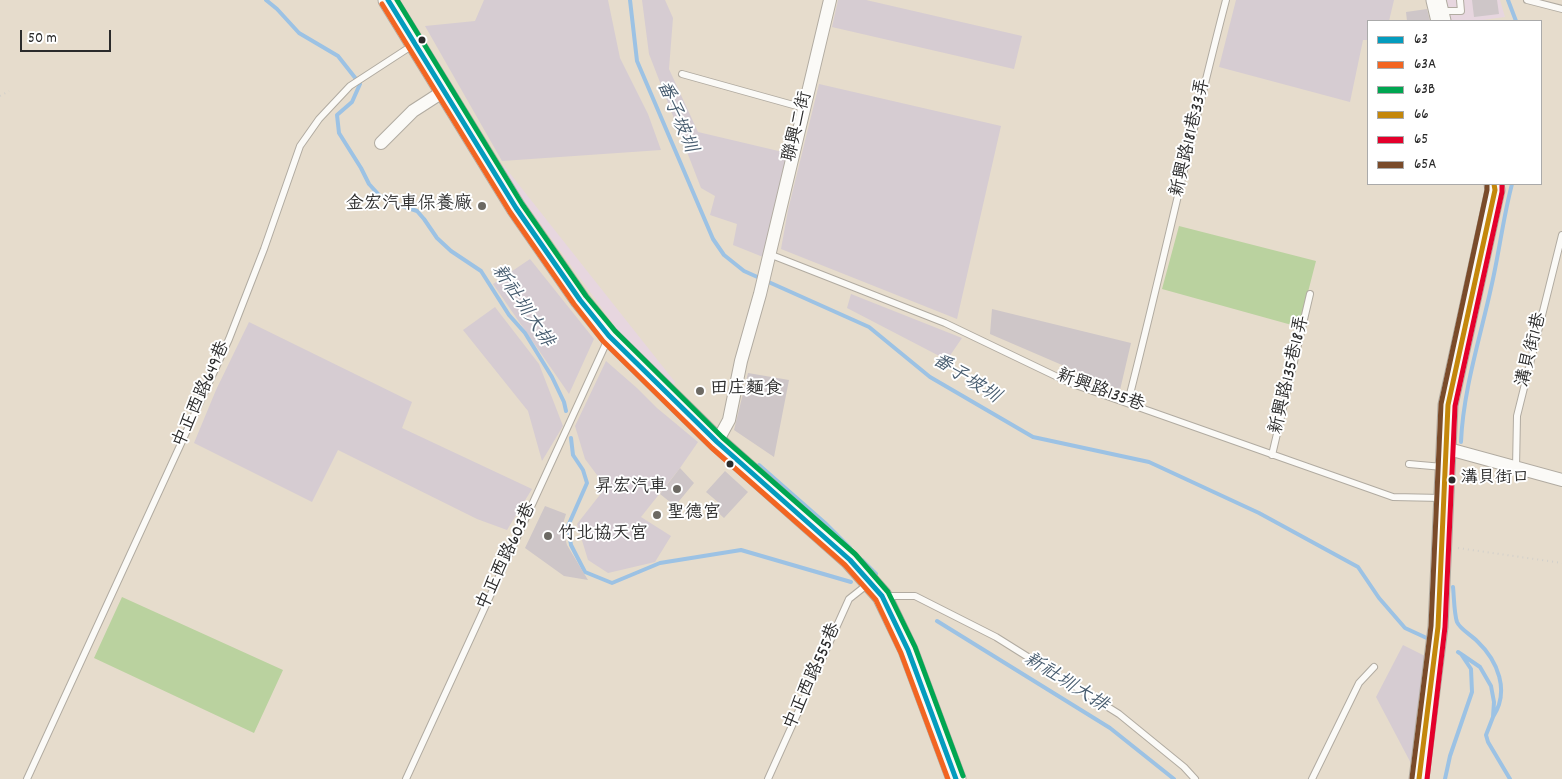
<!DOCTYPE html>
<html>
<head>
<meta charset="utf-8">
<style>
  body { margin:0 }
  #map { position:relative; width:1562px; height:779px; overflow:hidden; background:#e6dccc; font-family:Dekko,sans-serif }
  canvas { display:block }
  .legend { position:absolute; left:1367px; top:20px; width:175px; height:165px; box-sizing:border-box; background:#fff; border:1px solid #aaa; margin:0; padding:6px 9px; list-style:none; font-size:15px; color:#2b2b2b }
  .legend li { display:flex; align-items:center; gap:10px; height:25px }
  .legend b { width:25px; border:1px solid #aaa }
  .scale { position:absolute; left:20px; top:30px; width:91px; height:22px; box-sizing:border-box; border:2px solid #2b2b2b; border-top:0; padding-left:6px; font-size:15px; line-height:18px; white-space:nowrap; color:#2b2b2b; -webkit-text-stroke:4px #fff; paint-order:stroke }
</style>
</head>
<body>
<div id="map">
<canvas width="1562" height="779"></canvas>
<ul class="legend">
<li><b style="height:6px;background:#049cbe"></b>63</li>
<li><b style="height:6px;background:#f26522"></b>63A</li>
<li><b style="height:6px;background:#00a651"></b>63B</li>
<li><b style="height:6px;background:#c4870b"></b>66</li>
<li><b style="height:6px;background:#e4002b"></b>65</li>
<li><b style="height:6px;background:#7a4b2a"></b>65A</li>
</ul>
<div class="scale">50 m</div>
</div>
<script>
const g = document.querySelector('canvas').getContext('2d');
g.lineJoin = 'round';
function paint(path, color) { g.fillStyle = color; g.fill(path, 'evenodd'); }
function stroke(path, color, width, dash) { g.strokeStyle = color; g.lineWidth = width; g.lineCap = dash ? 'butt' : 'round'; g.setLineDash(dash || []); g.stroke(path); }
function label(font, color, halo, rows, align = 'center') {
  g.font = font + ' Dekko,"LXGW WenKai TC",sans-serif'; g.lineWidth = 4; g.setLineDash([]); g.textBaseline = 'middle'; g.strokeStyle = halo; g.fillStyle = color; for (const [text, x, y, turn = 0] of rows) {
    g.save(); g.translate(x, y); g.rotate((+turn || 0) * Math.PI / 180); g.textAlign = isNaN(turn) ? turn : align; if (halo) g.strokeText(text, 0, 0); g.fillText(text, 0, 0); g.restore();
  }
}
const built = new Path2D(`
  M1442,0H1500L1505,17L1475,21H1448Z
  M504,166L675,382L673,388L617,329L500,168Z`);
const industrial = new Path2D(`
  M484,0H608L620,58L648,114L661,150L502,161L425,26L475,21Z
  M642,0H665L673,18L669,69L698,132L787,153L763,257L733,245L737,224L710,215L715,196L701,188L649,54Z
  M838,0H866L1022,36L1014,69L832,27Z
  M1236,0H1394L1389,21H1368V40H1363L1350,102L1219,67Z
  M819,84L1001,126L957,319L781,249L788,210Z
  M530,259L594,339L569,394L493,284Z
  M851,294L962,338L947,360L847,308Z
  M495,307L539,364L563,426L542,461L528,411L463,330Z
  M249,322L412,402L402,428L532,489L507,530L477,519L338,450L312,502L194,443L216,390Z
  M606,361L637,388L657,408L698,442L680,468L641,517L671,536L655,562L608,573L588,560L577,524L606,487L585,459L575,426Z
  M1403,645L1427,657L1415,771L1376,697Z`);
const green = new Path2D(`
  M1179,226L1316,261L1299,327L1162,289Z
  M122,597L283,670L254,733L94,658Z`);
const stream = new Path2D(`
  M266,0L277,9L299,33L338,56L360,84L352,102L337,115L339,133L361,168L369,184L379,195L396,204L417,211L424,219L437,238L451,251L481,271L509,315L525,333L552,377L564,402L566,411
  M630,0L637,61L713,239L724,255L744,271L869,327L930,377L1033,437L1149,462L1259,513L1358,567L1379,598L1405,628L1431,640
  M1508,0L1516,21
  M571,438L573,455L583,470L587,483L568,526L571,545L585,572L612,583L660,563L741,550L851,582
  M1461,442C1463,391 1480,338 1491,288C1499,254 1503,218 1512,184
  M759,465L825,523L850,548
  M862,560L876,574
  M1453,587C1454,596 1454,613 1457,622C1460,629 1471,635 1477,641C1498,661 1510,691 1493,717
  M937,621L1110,728L1174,779
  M1461,654L1480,667L1491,686L1494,702L1493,717L1486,735L1488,742L1510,779
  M1445,779L1450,756L1472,692L1471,669L1461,654L1458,652`);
const building = new Path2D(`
  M1472,0H1497L1499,14L1474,17Z
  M1427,9L1430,21H1407L1406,12Z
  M992,309L1131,343L1120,390L990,334Z
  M748,373L789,380L774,457L734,430Z
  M680,468L694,483L675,506L660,494Z
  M725,471L748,492L724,518L714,509L719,503L706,492Z
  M545,506L566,514L562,527L567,545L588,580L564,576L525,548Z`);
const path = new Path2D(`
  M0,96L9,91
  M1458,548L1562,563`);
const lane = new Path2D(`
  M1527,0L1562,9
  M1440,11H1461L1460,0
  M682,74L804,108
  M769,254L945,323L1070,383L1393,497L1442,498
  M1128,402C1162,269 1191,134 1226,0
  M1272,455L1310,294
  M1409,464L1443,467
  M1516,468L1517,416L1562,235
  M886,596H915L996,637L1119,714L1184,767L1195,779
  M27,779L229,339L264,249L300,146L319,119L350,86L413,45
  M406,779L608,339
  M768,779L849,599L868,584
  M1312,779L1359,683L1374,667`);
const street = new Path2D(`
  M381,143L413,111L444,91
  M717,442L729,420L741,361L760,294L830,0
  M1445,448L1562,480`);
const secondary = new Path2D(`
  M388,0L516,208L580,300L609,336L717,442L850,560L882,596L908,650L956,779
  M1436,0L1441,21
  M1419,779L1438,627L1448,405L1495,190L1494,184`);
const bus1 = new Path2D(`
  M388,0L516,208L580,300L609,336L717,442L850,560L882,596L908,650L956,779`);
const bus2 = new Path2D(`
  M382,4L510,212L574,304L603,341L712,448L845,565L876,600L901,653L948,779`);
const bus3 = new Path2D(`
  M397,0L522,204L586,296L615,331L722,437L855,554L888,592L915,647L963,776`);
const bus4 = new Path2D(`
  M1419,779L1438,627L1448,405L1495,190L1494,184`);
const bus5 = new Path2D(`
  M1427,779L1445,627L1455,406L1502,192V184`);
const bus6 = new Path2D(`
  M1412,778L1431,626L1441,404L1487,190V185`);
const markers = [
  [422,40,4.5,"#2b2b2b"],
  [482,206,5,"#6c6963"],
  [700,391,5,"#6c6963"],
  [730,464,4.5,"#2b2b2b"],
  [1452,480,4.5,"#2b2b2b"],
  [677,489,5,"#6c6963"],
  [657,515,5,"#6c6963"],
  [548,536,5,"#6c6963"]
];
const busNames = [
  ["溝貝街口",1461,480]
];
const streetNames = [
  ["聯興二街",799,127,-76],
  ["新興路181巷33弄",1192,138,-77],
  ["溝貝街1巷",1533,350,-76],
  ["新興路135巷18弄",1291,375,-77],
  ["新興路135巷",1100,392,20],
  ["中正西路649巷",203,395,-66],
  ["中正西路603巷",508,557,-65],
  ["中正西路555巷",814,677,-66]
];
const poiNames = [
  ["金宏汽車保養廠",472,206,"right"],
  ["田庄麵食",710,391],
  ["昇宏汽車",667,489,"right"],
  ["聖德宮",667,515],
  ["竹北協天宮",558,536]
];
const waterNames = [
  ["番子坡圳",675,117,67],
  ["新社圳大排",521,307,56],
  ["番子坡圳",965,380,32],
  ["新社圳大排",1065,684,32]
];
paint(built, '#e7d6df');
paint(industrial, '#d6ccd2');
paint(green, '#bad29f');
stroke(stream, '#9cc2e4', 4);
paint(building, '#cec6c8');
stroke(lane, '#b1aba1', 8);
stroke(street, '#b1aba1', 14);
stroke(secondary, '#b1aba1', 21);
stroke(path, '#d2d0cb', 2, [1, 4]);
stroke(lane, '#fbfaf7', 6);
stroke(street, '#fbfaf7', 12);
stroke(secondary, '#fbfaf7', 19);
stroke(bus1, '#049cbe', 5);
stroke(bus2, '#f26522', 5);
stroke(bus3, '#00a651', 5);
stroke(bus4, '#c4870b', 5);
stroke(bus5, '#e4002b', 5);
stroke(bus6, '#7a4b2a', 5);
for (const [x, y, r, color] of markers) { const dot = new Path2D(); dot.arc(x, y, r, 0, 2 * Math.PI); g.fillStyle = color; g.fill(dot); stroke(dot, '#fff', 2); }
label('17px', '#2b2b2b', '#fff', busNames, 'left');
label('18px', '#2b2b2b', '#fff', streetNames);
label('18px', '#2b2b2b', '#fff', poiNames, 'left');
label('italic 19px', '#475c6f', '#fff', waterNames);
</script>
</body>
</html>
